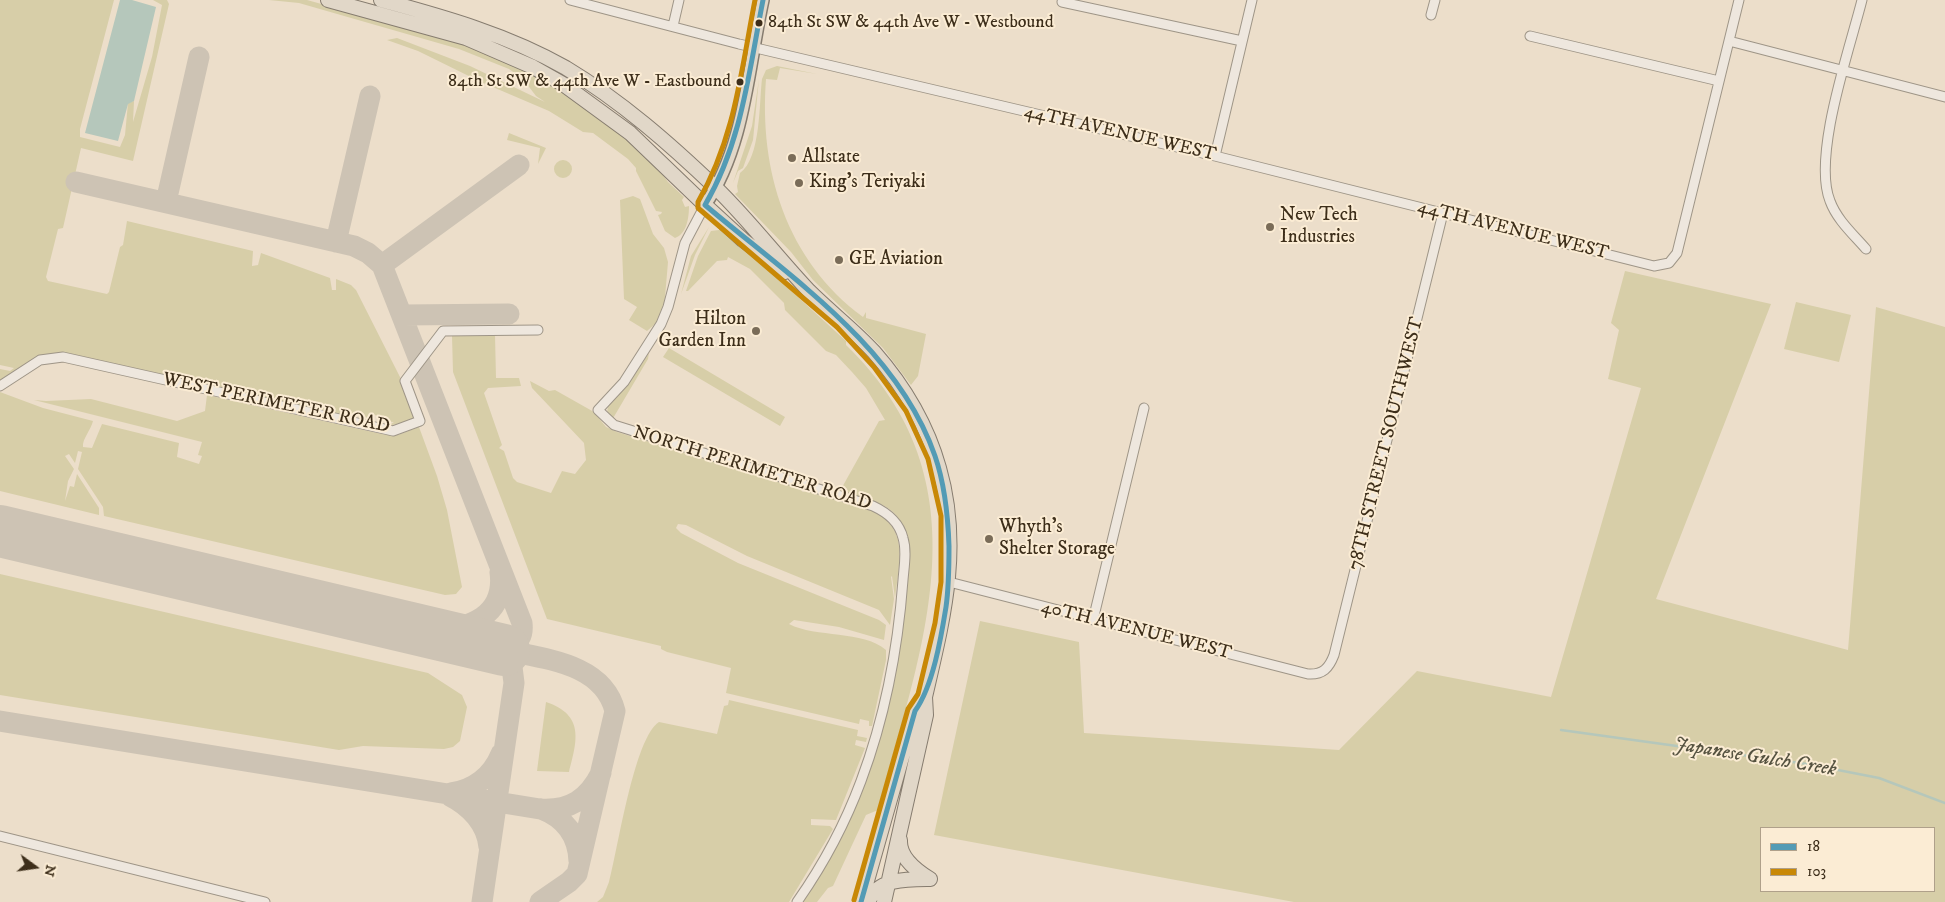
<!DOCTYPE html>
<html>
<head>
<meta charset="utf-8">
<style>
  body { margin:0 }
  #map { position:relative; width:1945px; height:902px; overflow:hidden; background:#ecdeca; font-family:"IM FELL DW Pica",serif }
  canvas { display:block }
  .legend { position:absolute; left:1760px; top:827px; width:175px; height:65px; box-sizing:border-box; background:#fbecd4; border:1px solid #afa08a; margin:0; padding:6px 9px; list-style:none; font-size:15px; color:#3d2e1a }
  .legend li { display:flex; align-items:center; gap:10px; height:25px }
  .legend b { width:25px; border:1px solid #afa08a }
  .north { position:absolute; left:10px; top:842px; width:50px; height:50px; -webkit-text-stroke:4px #fbecd4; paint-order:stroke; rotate:104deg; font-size:14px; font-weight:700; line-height:20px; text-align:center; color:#3d2e1a }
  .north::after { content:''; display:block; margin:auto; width:18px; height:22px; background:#3d2e1a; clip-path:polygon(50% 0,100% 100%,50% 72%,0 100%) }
</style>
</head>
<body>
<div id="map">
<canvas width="1945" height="902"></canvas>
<ul class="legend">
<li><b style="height:6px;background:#539bb5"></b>18</li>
<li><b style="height:6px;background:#c88806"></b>103</li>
</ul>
<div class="north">N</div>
</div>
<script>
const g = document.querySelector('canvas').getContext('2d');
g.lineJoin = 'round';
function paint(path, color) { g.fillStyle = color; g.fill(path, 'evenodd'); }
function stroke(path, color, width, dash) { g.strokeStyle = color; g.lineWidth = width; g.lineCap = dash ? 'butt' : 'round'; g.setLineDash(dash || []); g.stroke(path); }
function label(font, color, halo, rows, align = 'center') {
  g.font = font + ' "IM FELL DW Pica",serif'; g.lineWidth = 4; g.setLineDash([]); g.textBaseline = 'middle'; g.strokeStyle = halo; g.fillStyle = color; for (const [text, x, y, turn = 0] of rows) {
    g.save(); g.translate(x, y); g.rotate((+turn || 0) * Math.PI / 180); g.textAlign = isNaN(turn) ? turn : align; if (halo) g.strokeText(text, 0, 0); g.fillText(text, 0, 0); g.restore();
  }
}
const green = new Path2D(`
  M0,0H114L80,129V137L120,147L125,135L128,103L134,101L133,122L152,57L162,5L153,0H167L169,4L133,161L81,148L63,228L58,229L46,277L48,281L107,294L109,292L120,247L123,245L127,221L253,251L252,266L258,265L261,253L330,278L332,290H336V279L351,285L356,290L400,377L414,416L413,420L388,426L394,422L381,421L382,417L371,414L368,418L345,413L340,416L67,353C33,351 27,370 0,381V369L10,371L14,368L0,365Z
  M269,0H307L462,43L517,65L573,98L625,137L655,164L668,182L684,197L682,200L685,207L689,206C689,217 687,234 675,238L665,231L658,215L661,214L662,212L656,211L636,171V168L628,159L593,133L583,132L549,111L481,82L418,51L387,40L397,38L470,66L545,102L536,96L523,79L509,69L459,49L299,3Z
  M777,66L817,74L780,68L777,80L766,79C759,170 786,260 863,317L866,312V318L926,334L918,376L911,385L883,348L813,280L791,252L735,194L738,192L737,186L740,173C761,158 759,103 762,79L766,70Z
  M759,79L753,140L743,168L738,171L733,183L752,126Z
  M509,133L546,148L538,164L540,148L507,140Z
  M554 169a9 9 0 1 1 18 0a9 9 0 1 1-18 0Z
  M633,196L640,199L653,234L664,248L668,262L664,309L655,324L647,331L629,320L637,307L624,299L620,200Z
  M720,226L846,341V345C989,483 922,646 878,810L866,815L833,886L828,888L817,902H802L876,750L908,543C902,503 873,501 840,491L879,421L885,420L866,388L852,372L836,355L826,351L785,310L784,303L750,269L728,257L727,260L717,261L688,291H686L698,256L711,231L719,230Z
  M709,227L695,255L681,294L691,256Z
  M1625,271L1771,304L1656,599L1848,650L1876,307L1945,327V902H1294L934,835L980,621L1079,642L1084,733L1339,750L1417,671L1551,697L1641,388L1608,379L1619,330L1611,323ZM1761,828H1934V891H1761Z
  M1796,302L1851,315L1839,362L1784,349Z
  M495,335L496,378H519L521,386L488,388L484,393L502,445L499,448L504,451L513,478L517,482L551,493L562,471L575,474L586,460L584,443L532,388L530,381L549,391L555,390L594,412L606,427L617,432L799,488L803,492L807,490C836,499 890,504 898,540C902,558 897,580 895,598L892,576L891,577L894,599L890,625L879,610L747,556L686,525L678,524L676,528L681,533L738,563L879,620L886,625L884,640L839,627L794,620L789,624C816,638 863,630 886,650V660L872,726H869V721L860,719L859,724L726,693L731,668L667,652L661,649V646L547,619L453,372L452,336Z
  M669,348L785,417L780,426L663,357Z
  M649,353L648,359L612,420L607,413L608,406L627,386Z
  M0,392L43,408L93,421C91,430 82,439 83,447L92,448L102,424L179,443L177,457L199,464L202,456L198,455L202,442L34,400L46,401L91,399L177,421L205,411L207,395L386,435H398L419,427L437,476L447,510L462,587L456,594L445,595L104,516L103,507L78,469L82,452L78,451L75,463L69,454L65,456L74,469L68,481L65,501L70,486L74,487L77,474L99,508V515L0,491Z
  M0,574L428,673L462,695L467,707L460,741L453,747L444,749L363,746L339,750L0,695Z
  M729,700L858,730L857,736L867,738L866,742L856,740L855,745L865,748L836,820L811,819V825L830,826L833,829L789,902H597L603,897L609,882C618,849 634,738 659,722L717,734L724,706L728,705Z
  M546,702C585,715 577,741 569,772L537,771Z`);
const water = new Path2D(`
  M120,0H132L156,7L134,101L128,104L118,141L85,133Z`);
const stream = new Path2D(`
  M1561,730L1807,764L1879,778L1945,803`);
const taxiway = new Path2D(`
  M76,182L354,246L368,253L382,265L522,623C524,642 515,641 504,650
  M166,202L199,57
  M336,242L370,96
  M382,265L519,165
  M403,315L509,314
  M433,633C469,627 506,617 500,572
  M504,650C544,659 603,663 615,711L577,874L569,882L540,902
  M0,721L540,809C570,811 588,799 601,773
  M451,793C474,790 492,776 501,754
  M450,796C470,806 487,824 489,847
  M541,809C565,818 578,835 579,861
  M482,902L514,683L511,659L504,650`);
const runway = new Path2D(`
  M0,531L504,650`);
const minor = new Path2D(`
  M570,0L739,44L1215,156L1654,266L1669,263L1677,253L1739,0
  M1862,0C1850,48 1812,156 1830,201C1837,220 1853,234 1866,249
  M1062,2L1242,41
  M1431,15L1435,0
  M673,26L679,0
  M1530,36L1719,81
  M1729,41L1945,97
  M1215,156L1252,0
  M705,205L685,243L668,307L661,324L624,382L598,410L614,425L873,506C888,513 899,522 903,538C907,551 904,567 903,580C898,648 885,717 861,781C845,824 823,865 797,902
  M0,386L40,360L63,357L393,431L420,421L405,381L443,331L538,330
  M949,582L1308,674C1323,675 1329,668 1334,655L1443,213
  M1093,620L1144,408
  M0,836L265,902`);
const major = new Path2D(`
  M705,205C745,147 748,68 763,0`);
const highway = new Path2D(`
  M328,0L466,38L533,67L563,84L630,133L705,205L743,240L785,272
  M381,0C444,17 508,35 566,68C621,101 670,144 716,188C749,220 777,257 809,291C830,312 854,330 874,352C903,385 927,425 939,468C962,548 943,619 925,697L926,715L884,902
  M900,840C899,857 917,871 930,879
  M861,902L915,711L925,697
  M868,902C878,878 908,879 930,879`);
const bus1 = new Path2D(`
  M763,0C749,71 742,142 705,205C790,277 897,347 935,456C945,485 948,516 949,546C949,567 949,586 946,607C941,638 933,686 915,711L861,902`);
const bus2 = new Path2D(`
  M755,0C741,71 735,138 698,202V208L837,327L874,367L906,411L928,459L941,516V582L935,623L918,694L908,709L854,900`);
const markers = [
  [759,23,4.5,"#3d2e1a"],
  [740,82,4.5,"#3d2e1a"],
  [792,158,5,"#7a6c58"],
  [799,183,5,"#7a6c58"],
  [1270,227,5,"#7a6c58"],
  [839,260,5,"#7a6c58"],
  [756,331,5,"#7a6c58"],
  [989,539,5,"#7a6c58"]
];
const busNames = [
  ["84th St SW & 44th Ave W - Westbound",768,23],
  ["84th St SW & 44th Ave W - Eastbound",731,82,"right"]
];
const streetNames = [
  ["44TH AVENUE WEST",1120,134,13],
  ["44TH AVENUE WEST",1513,231,14],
  ["WEST PERIMETER ROAD",276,404,12],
  ["78TH STREET SOUTHWEST",1387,444,-76],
  ["NORTH PERIMETER ROAD",752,469,17],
  ["40TH AVENUE WEST",1136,631,14]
];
const poiNames = [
  ["Allstate",802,158],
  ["King's Teriyaki",809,183],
  ["New Tech",1280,216],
  ["Industries",1280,238],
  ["GE Aviation",849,260],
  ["Hilton",746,320,"right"],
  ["Garden Inn",746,342,"right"],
  ["Whyth's",999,528],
  ["Shelter Storage",999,550]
];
const waterNames = [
  ["Japanese Gulch Creek",1755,758,9]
];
paint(green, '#d7cea8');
paint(water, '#b5c7bb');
stroke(stream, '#b5c7bb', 2.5);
stroke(taxiway, '#cdc3b4', 21);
stroke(runway, '#cdc3b4', 52);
stroke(minor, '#9e9587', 11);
stroke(major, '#867c6f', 14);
stroke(highway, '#867c6f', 16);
stroke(minor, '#eee7de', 9);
stroke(major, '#e1d7c8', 11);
stroke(highway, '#e1d7c8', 14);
stroke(bus1, '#539bb5', 5);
stroke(bus2, '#c88806', 5);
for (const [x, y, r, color] of markers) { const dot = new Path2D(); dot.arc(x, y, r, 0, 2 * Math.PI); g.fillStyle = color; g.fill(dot); stroke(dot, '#fbecd4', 2); }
label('18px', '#3d2e1a', '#fbecd4', busNames, 'left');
label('19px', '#3d2e1a', '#fbecd4', streetNames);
label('19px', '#3d2e1a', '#fbecd4', poiNames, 'left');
label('italic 20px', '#555240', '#fbecd4', waterNames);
</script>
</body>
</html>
